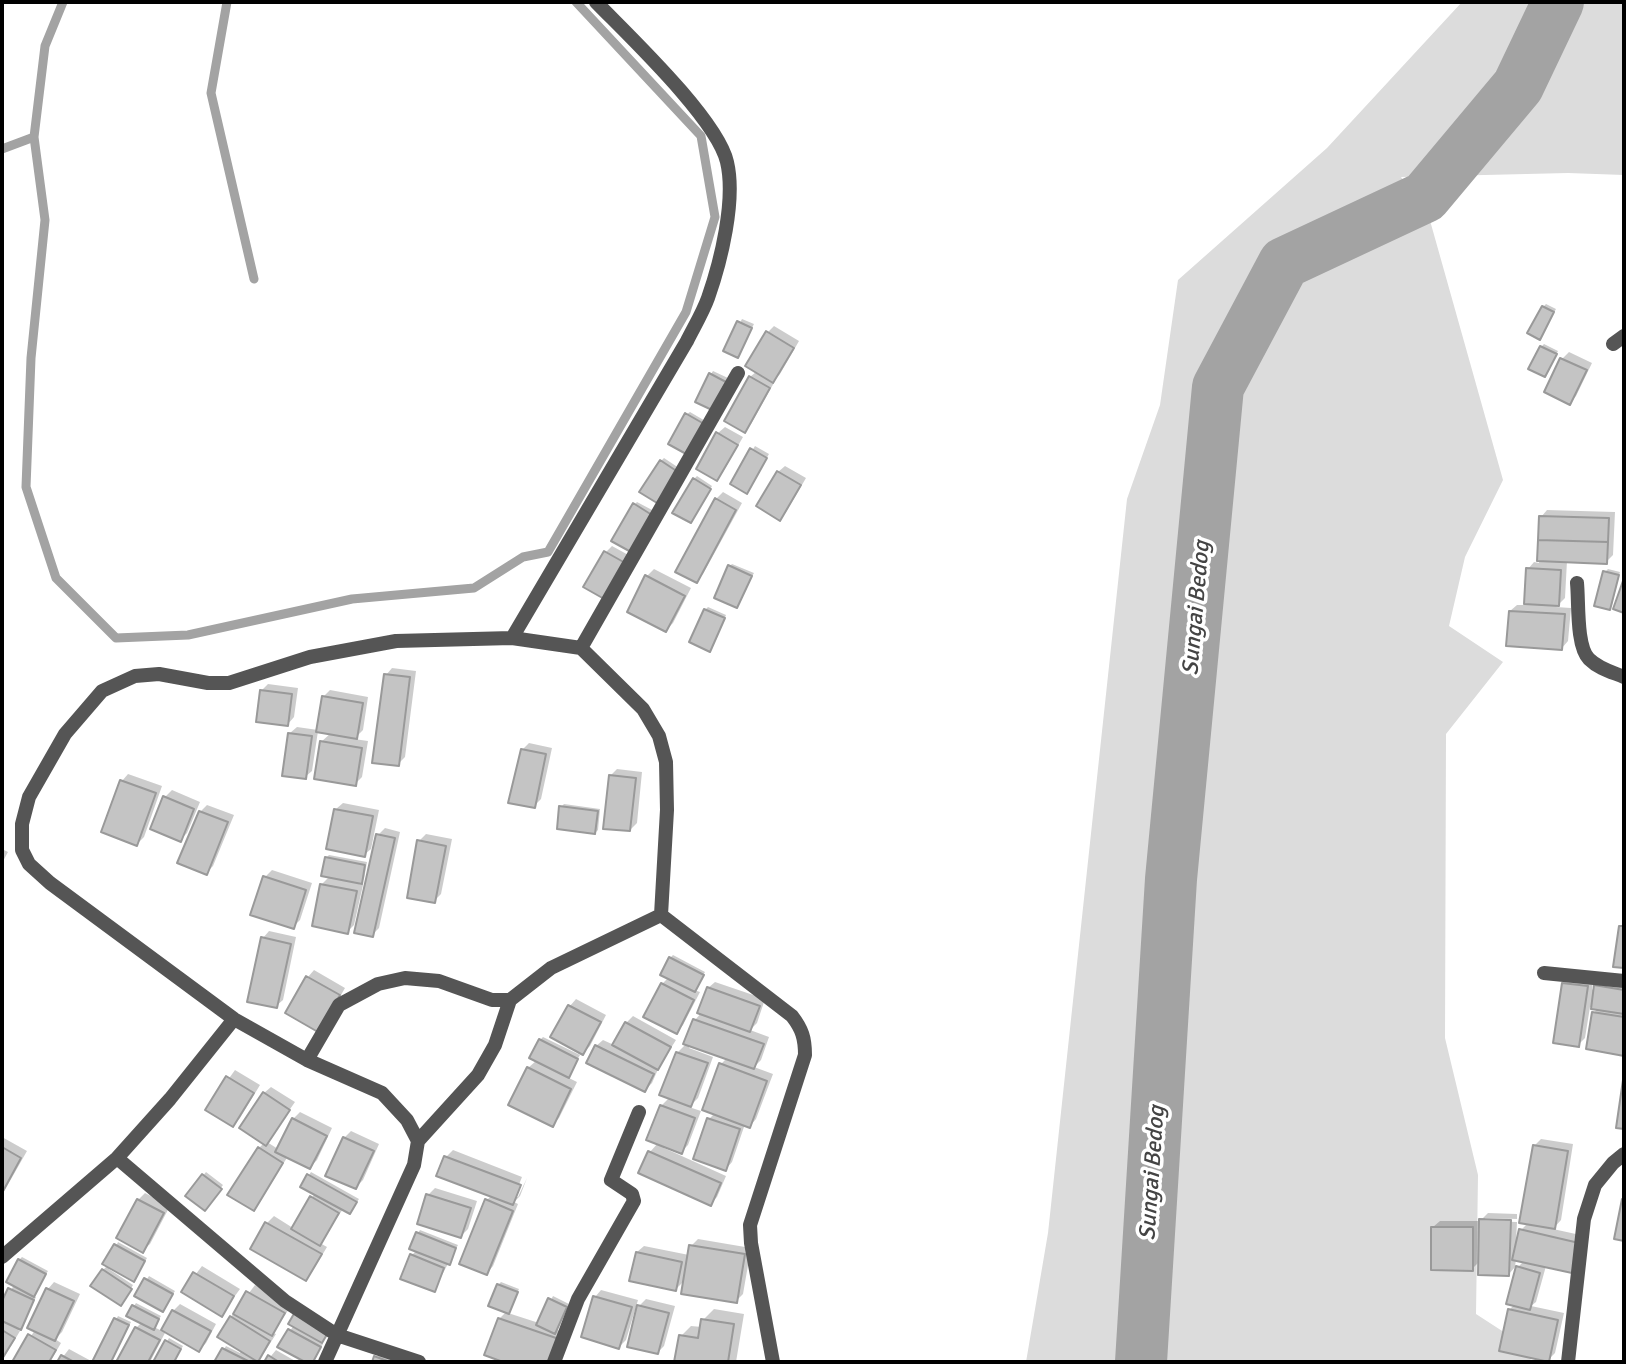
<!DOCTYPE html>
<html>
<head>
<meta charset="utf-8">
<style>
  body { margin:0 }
  #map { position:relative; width:1626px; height:1364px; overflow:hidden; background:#fff; font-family:Signika,sans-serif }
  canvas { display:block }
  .frame { position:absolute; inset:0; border:4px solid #000; pointer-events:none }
</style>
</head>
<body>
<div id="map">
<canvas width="1626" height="1364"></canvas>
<div class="frame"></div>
</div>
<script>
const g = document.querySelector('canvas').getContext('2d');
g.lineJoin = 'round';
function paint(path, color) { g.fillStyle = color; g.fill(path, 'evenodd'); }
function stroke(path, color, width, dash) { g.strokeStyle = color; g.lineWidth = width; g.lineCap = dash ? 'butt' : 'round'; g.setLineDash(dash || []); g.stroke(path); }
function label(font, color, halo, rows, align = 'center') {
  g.font = font + ' Signika,sans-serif'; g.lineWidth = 7; g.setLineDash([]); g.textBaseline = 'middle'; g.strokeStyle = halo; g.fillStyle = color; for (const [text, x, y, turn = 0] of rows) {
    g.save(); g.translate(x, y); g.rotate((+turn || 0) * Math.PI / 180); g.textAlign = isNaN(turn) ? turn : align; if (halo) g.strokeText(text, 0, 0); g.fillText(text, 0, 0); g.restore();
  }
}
const green = new Path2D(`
  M1462,2H1624V175L1568,173L1401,177L1429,217L1503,480L1465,557L1449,626L1503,662L1446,734L1445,1038L1478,1175L1476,1314L1533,1351L1530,1362H1026L1048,1233L1127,499L1160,405L1178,280L1327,148Z`);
const shadow = new Path2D(`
  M1546,304L1556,309L1542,335L1543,307Z
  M742,319L754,324L738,356L726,350Z
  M774,326L799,341L780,374L774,380L775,381L751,424L744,431L750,377L757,371L767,333Z
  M1544,344L1558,351L1547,372L1541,347Z
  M1569,352L1592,363L1576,396L1570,402L1562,359Z
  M713,371L728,378L714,405L711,374Z
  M690,412L707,422L691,450L687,414Z
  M725,427L743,437L723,472L717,479L718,433Z
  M755,446L769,454L749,489L732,483Z
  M664,458L679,468L660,498L661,461Z
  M785,466L806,478L786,512L779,518L778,472Z
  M697,476L712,486L693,518L694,479Z
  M723,492L742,503L703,574L696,581L716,499Z
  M637,502L654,511L631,550L634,505Z
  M1547,510L1615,512L1613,555L1606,562L1567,561L1565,598L1556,607L1571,608L1568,641L1562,648L1510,611L1517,605H1526L1528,569L1534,562L1539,563L1541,517Z
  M612,546L632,557L612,592L606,552Z
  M732,564L754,573L736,606L730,566Z
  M654,569L691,588L673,623L666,630L647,576Z
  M1608,569L1620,572L1612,605L1609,608L1605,572Z
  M708,607L726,615L712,647L705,610Z
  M392,668L416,671L405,757L398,764L386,675Z
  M268,684L298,688L294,717L288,724L261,691Z
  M330,690L368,697L363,730L354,739L368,741L362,777L355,784L321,742L331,733L318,731L312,771L305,777L290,733L297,727L318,730L323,697Z
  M529,743L552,748L541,799L534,806L522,750Z
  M617,769L642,772L637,823L630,830L610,776Z
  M128,774L162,786L144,837L137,844L122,781Z
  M172,790L200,802L187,833L180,840L165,797Z
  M343,803L379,810L371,849L364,855L336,809Z
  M564,804L600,809L598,830L595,833L561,807Z
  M207,805L234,815L213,866L206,873L200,812Z
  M385,828L400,832L379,928L372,935L378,835Z
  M426,834L452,839L441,894L434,901L419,841Z
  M2,849L8,852L2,863Z
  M329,855L367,862L364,879L359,884L363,885L354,925L347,932L322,884L330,876L326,858Z
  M272,870L312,883L300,920L293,927L265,877Z
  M269,931L296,937L283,1000L276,1006L263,938Z
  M673,955L705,972L694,990L700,992L683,1025L677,1032L662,984L669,977L670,958Z
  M314,970L345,988L325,1023L287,1013L308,977Z
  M1570,977L1593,980L1592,990L1603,979L1624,983V1054L1588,1047L1594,1013L1598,1008L1590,1007L1585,1038L1578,1045L1563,983Z
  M715,982L765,999L757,1023L750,1030L769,1037L761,1060L754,1067L773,1074L756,1119L750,1126L745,1124L732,1162L726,1169L709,1119L715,1113L721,1064L727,1058L690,1045L689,1048L713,1057L698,1098L689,1107L701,1111L688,1145L681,1152L665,1145L664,1148L726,1176L717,1197L710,1204L640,1172L650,1152L658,1143L661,1106L670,1097L677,1053L686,1044L695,1020L702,1012L708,988Z
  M576,999L606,1015L590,1046L583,1053L570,1006Z
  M633,1016L676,1040L659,1067L652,1083L645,1090L596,1046L603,1040L614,1045L626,1023Z
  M543,1037L580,1055L567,1077L577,1082L559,1118L552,1125L528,1068L537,1060L540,1040Z
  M235,1070L260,1085L240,1118L233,1125L207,1109Z
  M271,1087L295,1102L267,1142L278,1149L293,1119L300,1112L332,1128L317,1160L310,1167L288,1156L260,1202L253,1209L259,1148L264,1143V1093Z
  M351,1131L379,1144L363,1180L356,1187L344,1138Z
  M2,1137L27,1151L2,1195Z
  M1541,1139L1573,1144L1561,1220L1553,1229L1585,1236L1546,1266L1536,1302L1531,1306L1564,1313L1555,1353L1548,1360L1509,1310L1515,1304L1518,1267L1524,1261L1516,1259L1515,1267L1509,1274L1480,1261L1472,1269L1433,1227L1440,1221H1480L1488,1213L1517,1214V1219L1485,1218V1221L1517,1222L1516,1242H1518L1521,1230L1528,1223L1534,1146Z
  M453,1150L522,1177L514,1197H518L527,1178L520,1196L514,1202L518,1204L493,1266L487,1273V1200L492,1195L439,1175L446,1157Z
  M206,1172L223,1185L207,1206L187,1196Z
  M311,1172L359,1199L352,1209H343L320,1243L327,1247L312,1272L305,1279L252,1248L267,1223L274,1216L293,1228L315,1193L302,1186Z
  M435,1188L477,1201L468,1229L461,1236L428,1195Z
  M145,1193L170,1206L150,1244L143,1250L138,1200Z
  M420,1230L458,1245L434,1290L412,1255L417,1250L418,1233Z
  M698,1239L751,1248L743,1294L736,1301L686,1279L675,1290L637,1252L644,1246L689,1255L691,1246Z
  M118,1242L147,1258L136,1277L110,1267L109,1269L133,1285L124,1301L103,1270L108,1265Z
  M22,1257L48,1271L33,1296L36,1297L23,1325L18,1330L20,1331L2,1361V1305L14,1285L19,1260Z
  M202,1266L240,1289L221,1315L183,1291Z
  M149,1276L175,1291L163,1310L136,1296Z
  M54,1282L80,1294L62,1332L55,1339L61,1343L50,1362H14L35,1330L29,1327L48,1289Z
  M501,1282L519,1289L508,1313L539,1323L553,1296L569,1304L557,1330L565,1332L554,1362H509L486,1354L499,1319L506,1312L498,1285Z
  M255,1285L291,1306L273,1333L276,1334L264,1353L256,1362H218L217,1361L226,1346L240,1353L241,1350L231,1317Z
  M601,1290L638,1300L626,1340L619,1347L595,1297Z
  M646,1299L675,1306L664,1346L658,1352L636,1309Z
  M136,1303L161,1316L154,1327L162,1331L173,1311L180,1304L216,1324L206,1343L199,1350L166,1331L150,1362H118L136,1328L142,1322L134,1306Z
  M714,1309L744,1314L736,1362H676L681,1336L691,1326L702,1327L703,1320Z
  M118,1316L131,1322L111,1362H94Z
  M294,1325L324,1338L320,1342L323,1344L312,1362L280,1346Z
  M169,1338L183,1346L174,1362H155Z
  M69,1349L93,1362H59Z
  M276,1350L297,1362H266Z
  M383,1350L402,1362H374Z`);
const stream = new Path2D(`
  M227,2L211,93L254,279
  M34,137L45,220L31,358L26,487L56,578L116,638L188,635L352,599L474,588L523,557L548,552L686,312L715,217L701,136L576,2
  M2,149L34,137L45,46L63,2`);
const river = new Path2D(`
  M1141,1362L1171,879L1218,387L1284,263L1425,197L1518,86L1558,2`);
const building = new Path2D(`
  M1542,306L1554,312L1540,340L1527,333Z
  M737,321L752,328L738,358L723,351Z
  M766,331L794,348L773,383L745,366Z
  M1540,346L1557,354L1545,377L1528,369Z
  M1560,358L1587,370L1570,405L1544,392Z
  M709,373L726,382L712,410L695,402Z
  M749,376L770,388L745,433L724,421Z
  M685,413L706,425L688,455L668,444Z
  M716,432L738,445L717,481L696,469Z
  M750,448L767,458L747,494L730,484Z
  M660,460L678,472L657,503L639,492Z
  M777,471L801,485L780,521L756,506Z
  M693,478L711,489L691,523L672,513Z
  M715,498L736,510L697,583L675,572Z
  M633,503L652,515L631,552L611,541Z
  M1539,516L1609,518L1608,542L1538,540Z
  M1538,540L1608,542L1607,564L1537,561Z
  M604,551L627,564L606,600L583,587Z
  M728,565L752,576L737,608L714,598Z
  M1526,568L1561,570L1559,606L1524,604Z
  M1603,571L1619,575L1610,610L1594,606Z
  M645,575L685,596L666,632L627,612Z
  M1624,578V613L1613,609Z
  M704,609L725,618L710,652L689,642Z
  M1509,611L1565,614L1562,650L1506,646Z
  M384,674L410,677L399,766L372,763Z
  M260,690L292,694L288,726L256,722Z
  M322,696L363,703L357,739L316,732Z
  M288,733L312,736L306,779L282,776Z
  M320,741L362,748L356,786L314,779Z
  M521,749L546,754L535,808L508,803Z
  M609,775L636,778L630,831L603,829Z
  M120,780L156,793L137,846L101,832Z
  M163,796L194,809L181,842L150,829Z
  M559,806L598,811L595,834L557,829Z
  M334,809L373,816L365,857L326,849Z
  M199,811L228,822L207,875L177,863Z
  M376,834L395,838L373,937L354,933Z
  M417,840L446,846L435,903L407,898Z
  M325,857L365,865L362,884L321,876Z
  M263,876L306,890L294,929L250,915Z
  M320,884L357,891L348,934L312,926Z
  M1619,926H1624V968L1613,967Z
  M261,937L291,944L277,1008L247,1002Z
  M669,957L704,975L695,992L660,975Z
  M306,976L340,995L318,1032L285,1013Z
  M661,983L694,1000L677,1034L643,1017Z
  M1562,983L1588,986L1579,1047L1553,1043Z
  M1594,985L1624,990V1014L1591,1009Z
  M707,987L760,1006L750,1032L697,1013Z
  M568,1005L601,1022L583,1055L550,1037Z
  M1592,1012L1624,1017V1056L1586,1049Z
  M693,1019L764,1044L754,1069L683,1044Z
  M625,1022L671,1047L658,1070L612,1045Z
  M539,1039L578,1059L569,1078L529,1058Z
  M595,1045L654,1074L645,1092L586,1063Z
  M676,1052L708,1063L691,1107L659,1095Z
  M719,1063L767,1081L750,1128L702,1110Z
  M527,1067L571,1089L553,1127L508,1105Z
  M226,1076L254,1093L233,1127L205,1110Z
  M1623,1080H1624V1129L1616,1128Z
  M263,1092L290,1110L266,1146L239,1128Z
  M660,1105L695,1118L682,1154L646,1140Z
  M292,1118L327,1136L310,1169L275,1152Z
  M707,1118L740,1129L726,1171L693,1159Z
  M343,1137L374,1151L356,1189L325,1176Z
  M1533,1145L1568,1151L1555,1229L1519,1223Z
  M2,1147L21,1158L2,1193Z
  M258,1147L283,1163L254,1211L227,1195Z
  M648,1151L721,1183L711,1206L638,1173Z
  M444,1156L521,1185L513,1205L436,1176Z
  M202,1174L222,1189L205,1211L185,1196Z
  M307,1174L357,1202L350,1214L300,1187Z
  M426,1194L471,1208L461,1238L417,1224Z
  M310,1196L339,1213L320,1246L291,1229Z
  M137,1199L164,1213L143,1253L116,1238Z
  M485,1199L513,1211L487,1275L459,1264Z
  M1622,1199H1624V1241L1614,1239Z
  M1479,1219L1511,1220L1509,1276L1478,1275Z
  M265,1222L322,1254L306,1281L250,1249Z
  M1431,1227H1473V1271L1431,1270Z
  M1519,1229L1579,1243L1572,1273L1512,1260Z
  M416,1232L456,1248L450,1265L409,1249Z
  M114,1244L145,1261L134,1282L102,1264Z
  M689,1245L745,1254L737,1303L681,1294Z
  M636,1252L682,1262L676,1291L629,1281Z
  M410,1254L444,1268L435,1292L400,1279Z
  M18,1259L46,1274L34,1297L6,1282Z
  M1516,1266L1540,1273L1530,1310L1506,1304Z
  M102,1269L132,1289L121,1306L90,1286Z
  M193,1272L234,1296L222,1317L181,1292Z
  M144,1278L173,1294L163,1312L134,1296Z
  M497,1284L518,1292L509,1314L488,1306Z
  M8,1288L34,1300L21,1330L2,1321V1301Z
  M46,1288L74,1301L55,1341L27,1328Z
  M246,1291L285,1313L272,1336L233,1314Z
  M593,1296L632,1307L619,1349L581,1337Z
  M548,1298L567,1307L555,1334L536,1325Z
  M132,1305L159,1319L154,1330L126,1316Z
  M637,1305L669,1313L658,1354L627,1347Z
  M1508,1309L1558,1320L1549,1362L1499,1351Z
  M172,1310L211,1331L199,1352L161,1330Z
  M295,1312L329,1331L322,1343L288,1324Z
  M230,1316L270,1341L258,1362L217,1337Z
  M114,1318L129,1325L111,1362H92Z
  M498,1318L559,1339L551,1362H503L484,1355Z
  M701,1319L734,1324L728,1362H674L679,1335L698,1338Z
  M135,1327L160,1340L148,1362H116Z
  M288,1329L321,1347L313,1362H305L277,1347Z
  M2,1330L15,1338L2,1359Z
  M28,1334L56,1350L49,1362H12Z
  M165,1340L181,1349L174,1362H153Z
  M222,1348L250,1362H214Z
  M61,1355L74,1362H57Z
  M268,1355L279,1362H264Z
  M374,1356L390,1362H372Z`);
const street = new Path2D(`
  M1613,344L1624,336
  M1577,583C1579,602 1576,646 1589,659C1599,669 1612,672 1624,677
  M512,638L687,341C694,327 703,312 708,298C721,261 736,200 727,162C717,119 629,36 596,2
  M581,648L738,373
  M661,915L551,968L510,1000H492L439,981L405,978L378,984L339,1005L307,1060L234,1019L50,883L29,864L22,850V824L29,797L65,734L102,691L135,676L159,674L208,683H229L310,657L396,641L512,638L581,648L643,709L659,736L666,762L667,810L661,915L792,1016C802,1029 805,1038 805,1055L750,1225L751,1243L773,1362
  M1544,973L1624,981
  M307,1060L382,1093L407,1120L418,1141
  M117,1158L285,1301L337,1335L419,1362
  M2,1257L117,1158L170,1099L234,1019
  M325,1362L414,1165L418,1141L478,1075L495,1045L510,1000
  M554,1362L578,1299L634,1201L632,1194L611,1180L639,1112
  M1568,1362L1584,1219L1595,1185L1613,1163L1624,1154`);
const waterNames = [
  ["Sungai Bedog",1197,608,-85],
  ["Sungai Bedog",1153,1173,-86]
];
paint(green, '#dcdcdc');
paint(shadow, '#0003');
stroke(stream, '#a3a3a3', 9);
stroke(river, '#a3a3a3', 52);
paint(building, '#c4c4c4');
stroke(building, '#999', 2);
stroke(street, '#555', 14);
label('italic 23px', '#444', '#fff', waterNames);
</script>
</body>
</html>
